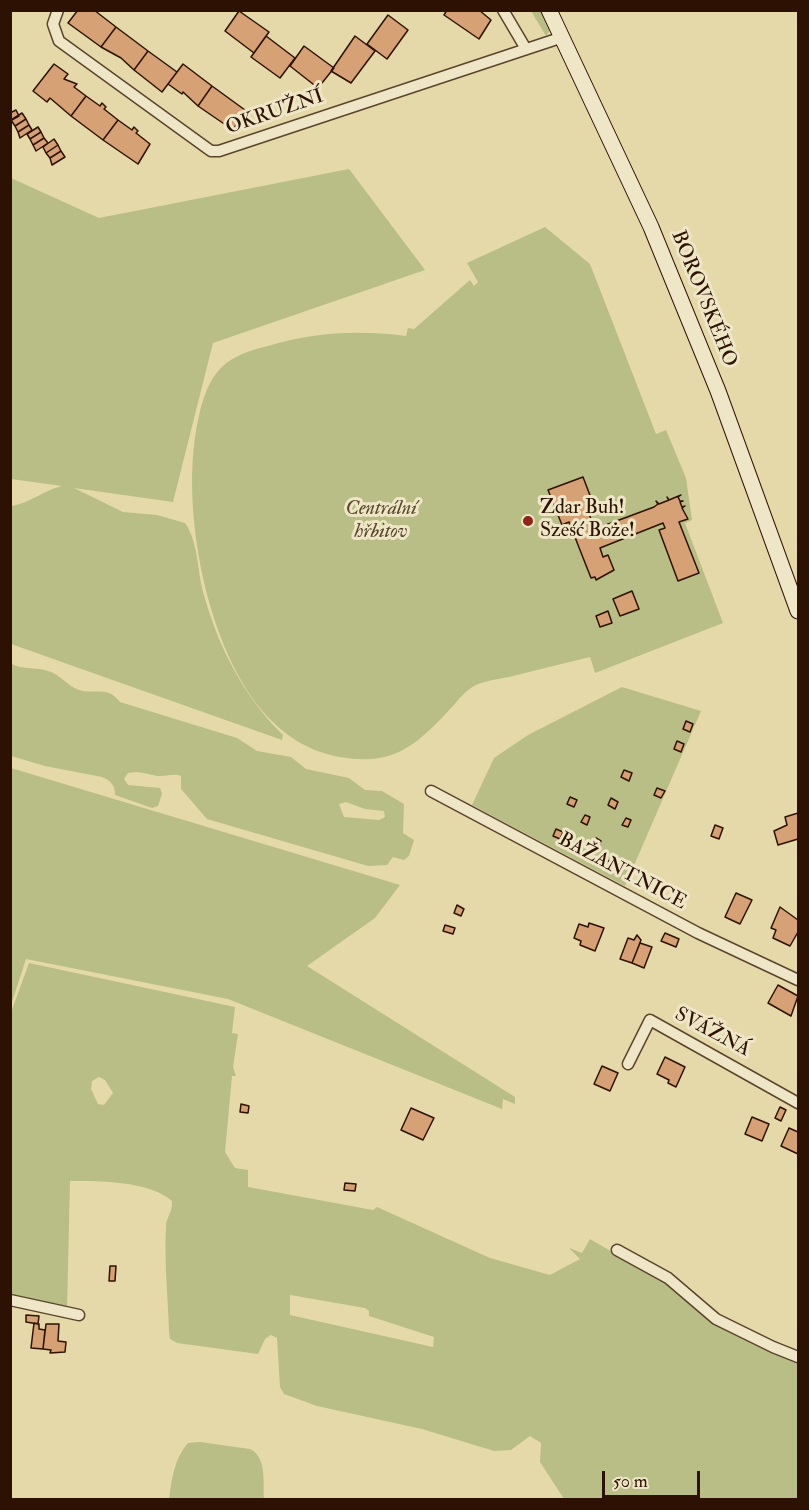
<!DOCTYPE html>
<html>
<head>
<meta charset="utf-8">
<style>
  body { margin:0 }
  #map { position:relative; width:809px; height:1510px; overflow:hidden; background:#e6d9a9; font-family:"IM FELL Double Pica",serif }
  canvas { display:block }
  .frame { position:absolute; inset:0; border:12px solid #2d1203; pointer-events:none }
  .scale { position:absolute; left:602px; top:1471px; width:98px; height:27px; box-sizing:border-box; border:3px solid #2d1203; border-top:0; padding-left:8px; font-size:18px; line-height:21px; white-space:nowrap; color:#2d1203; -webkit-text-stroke:4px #efe6c7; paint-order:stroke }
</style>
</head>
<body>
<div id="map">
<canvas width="809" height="1510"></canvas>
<div class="frame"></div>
<div class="scale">50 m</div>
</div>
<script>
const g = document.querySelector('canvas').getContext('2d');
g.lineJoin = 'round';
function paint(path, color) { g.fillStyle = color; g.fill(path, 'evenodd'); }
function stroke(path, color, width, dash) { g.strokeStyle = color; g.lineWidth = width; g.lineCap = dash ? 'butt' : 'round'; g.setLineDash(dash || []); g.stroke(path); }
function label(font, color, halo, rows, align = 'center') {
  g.font = font + ' "IM FELL Double Pica",serif'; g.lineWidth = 6; g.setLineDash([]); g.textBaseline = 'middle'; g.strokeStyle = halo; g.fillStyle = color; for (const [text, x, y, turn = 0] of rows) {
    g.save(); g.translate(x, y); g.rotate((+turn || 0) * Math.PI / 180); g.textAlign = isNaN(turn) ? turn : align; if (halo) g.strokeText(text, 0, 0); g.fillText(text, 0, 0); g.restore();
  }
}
const green = new Path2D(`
  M531,11H543L551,29L546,36Z
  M349,169L425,270L213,343L173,502L74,488L123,512L157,515L185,523C199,543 197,572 204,595C218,646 244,697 283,735L282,740L11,644V506C29,504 44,490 62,486L11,479V178L99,218Z
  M545,227L590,264L656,434L666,430L686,478L692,520L685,523L723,623L595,673L590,657C564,663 538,670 513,676C501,679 487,680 476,685C467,689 459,699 452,707C425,736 401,762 359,759C327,758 298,746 275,724C209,663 181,516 196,431C200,410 205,383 222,367C234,355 252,350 268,346C315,332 357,330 406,336L408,328L414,329L470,280L474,286L478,282L467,263Z
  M10,663C24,671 37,666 51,672C62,676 70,689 83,691C98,693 109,687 120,702L237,738L257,751L291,757L306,769L349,778L365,790L382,791L404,804L403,833L414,840L409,856L404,860L393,857L387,865L368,866L207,819L181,789V776C173,773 165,777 157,776C146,774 139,771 128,773L124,779L128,785L160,788L162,794L158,806L152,808L115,795C115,785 111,781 102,777L45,766L11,756ZM346,802L365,809L384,811L385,817L379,820L344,817L339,804Z
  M622,687L701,711L625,886L472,805L494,758L528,735Z
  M11,768L400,885L375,918L307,966L515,1097V1104L503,1099L502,1109L228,999L26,959L11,1005Z
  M29,963L235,1007L232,1033L238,1034L233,1067L236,1076H232L225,1152L235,1168L248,1170V1187L373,1210L377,1207L490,1258L550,1275L580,1259L569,1248L582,1253L590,1239L677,1290L706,1318L769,1350L798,1361V1499H564L540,1462L541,1443L530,1436L511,1450L494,1451L422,1429L317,1406L284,1394L280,1387L277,1338L271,1335L265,1339L258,1354L177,1343L170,1339L169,1331C168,1296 164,1261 166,1227C166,1217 173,1212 172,1201C150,1181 100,1181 70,1181L67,1310L11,1297L10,1015ZM99,1077L105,1080L113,1093L104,1105L98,1104L91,1089L92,1081ZM290,1295L365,1308L369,1311V1316L434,1337L433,1347L290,1315Z
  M200,1442L250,1449C267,1457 263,1483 264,1499H169C172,1479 174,1459 188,1443Z`);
const building = new Path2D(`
  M78,10H94L116,27L101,47L68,23Z
  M447,10H479L491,20L479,39L444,15Z
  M239,11L269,32L254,53L225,31Z
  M388,15L408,30L387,59L367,44Z
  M116,27L148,51L134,70L121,58L101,47Z
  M266,36L295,58L280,78L251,57Z
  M355,36L375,51L351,83L331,71Z
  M304,46L334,68L318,88L290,66Z
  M148,51L177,72L162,92L134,70Z
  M54,64L68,74L64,79L77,84L74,87L86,96L71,116L50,98L47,102L33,91Z
  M183,64L212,86L198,106L183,92L182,94L168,84Z
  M212,86L245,110L233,130L198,106Z
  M86,96L100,106L102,103L106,107L104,109L118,120L103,140L71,116Z
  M16,110L19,116L10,121V113Z
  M22,113L26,119L15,126L11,120Z
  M26,119L29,125L18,132L15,126Z
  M118,120L132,130L134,127L138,131L136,133L150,144L138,164L103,140Z
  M29,125L32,130L20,138L18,132Z
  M38,127L41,132L30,139L27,134Z
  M41,132L44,138L33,145L30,139Z
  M44,138L48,143L36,151L33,145Z
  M54,139L58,145L46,153L43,147Z
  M58,145L61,151L50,158L46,153Z
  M61,151L65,157L52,165L50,158Z
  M583,477L596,511L589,514L595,529L654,507L658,504L656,501L659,504L669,500L667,497L669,500L681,495L678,497L680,501H683L680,502L682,507L685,506L682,508L688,519L679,522L699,573L678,581L659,530L665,528L663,523L600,548L603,557L608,555L614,570L596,580L595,577L591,578L569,522L562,525L548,490Z
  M632,591L639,609L620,616L613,599Z
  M608,611L612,623L600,627L596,616Z
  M686,721L693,724L690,732L683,729Z
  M677,741L684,744L681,752L674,749Z
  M624,770L632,773L629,781L621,777Z
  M657,788L665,791L661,798L654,795Z
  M570,797L577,800L574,807L567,804Z
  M611,798L618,802L615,809L608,805Z
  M798,813V839L778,845L774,831L787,825L785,817Z
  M585,815L590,817L587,825L581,822Z
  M626,818L631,820L628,827L622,825Z
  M715,825L723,828L719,839L711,836Z
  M556,829L563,832L560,839L553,836Z
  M596,838L601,841L598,848L592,846Z
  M606,860L613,863L610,871L603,867Z
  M736,893L752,900L740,924L725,917Z
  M457,905L464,909L461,916L454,913Z
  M780,907L798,920V932L790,946L773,938L776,930L771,928Z
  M589,923L604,928L595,951L580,945L581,941L574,938L579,924L588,927Z
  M445,925L455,928L453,934L443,931Z
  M665,933L679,939L676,947L661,941Z
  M637,935L641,940L632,963L620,959L628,938L634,940Z
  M640,943L652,947L644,968L632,963Z
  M778,985L798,996L791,1016L768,1003Z
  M665,1057L685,1067L676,1087L668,1083L669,1080L657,1074Z
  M602,1066L618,1073L610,1091L594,1084Z
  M241,1104L249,1106L248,1113L240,1112Z
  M780,1107L786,1110L781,1121L775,1118Z
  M411,1108L434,1118L423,1140L401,1130Z
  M752,1117L769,1124L762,1141L745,1134Z
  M789,1128L798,1132V1154L781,1146Z
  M345,1183L356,1184L355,1191L344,1190Z
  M110,1266H116L115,1281H109Z
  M26,1315L39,1316L38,1324L26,1322Z
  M34,1323L39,1324V1329L45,1330L43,1349L31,1348Z
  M46,1324H59L58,1341L66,1342L65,1352L50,1353L51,1350L43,1349Z`);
const minor = new Path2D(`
  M58,10L53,24L59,41L211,151H219L563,37
  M503,10L526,49
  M431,791L698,933L798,980
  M628,1064L650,1020L798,1103
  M617,1250L668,1278L716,1319L773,1347L798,1357
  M10,1300L79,1315`);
const secondary = new Path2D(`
  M549,10L651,227L718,391L798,611`);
const markers = [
  [528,521,6,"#8f2418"]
];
const streetNames = [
  ["OKRUŽNÍ",275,113,-19],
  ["BOROVSKÉHO",703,299,68],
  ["BAŽANTNICE",622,872,28],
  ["SVÁŽNÁ",712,1033,28]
];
const poiNames = [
  ["Zdar Buh!",540,509],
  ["Sześć Boże!",540,532]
];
const parkNames = [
  ["Centrální",381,510],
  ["hřbitov",381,533]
];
paint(green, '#b8be86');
paint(building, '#d6a174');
stroke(building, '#2d1203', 1.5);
stroke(minor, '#5b442c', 13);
stroke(secondary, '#2d1203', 17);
stroke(minor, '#efe6c7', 10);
stroke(secondary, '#efe6c7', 15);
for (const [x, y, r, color] of markers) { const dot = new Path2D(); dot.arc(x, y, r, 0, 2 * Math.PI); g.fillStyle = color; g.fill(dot); stroke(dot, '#efe6c7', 2); }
label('20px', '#2d1203', '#efe6c7', streetNames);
label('20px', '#2d1203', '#efe6c7', poiNames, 'left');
label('italic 20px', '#57462a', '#efe6c7', parkNames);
</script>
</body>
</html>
